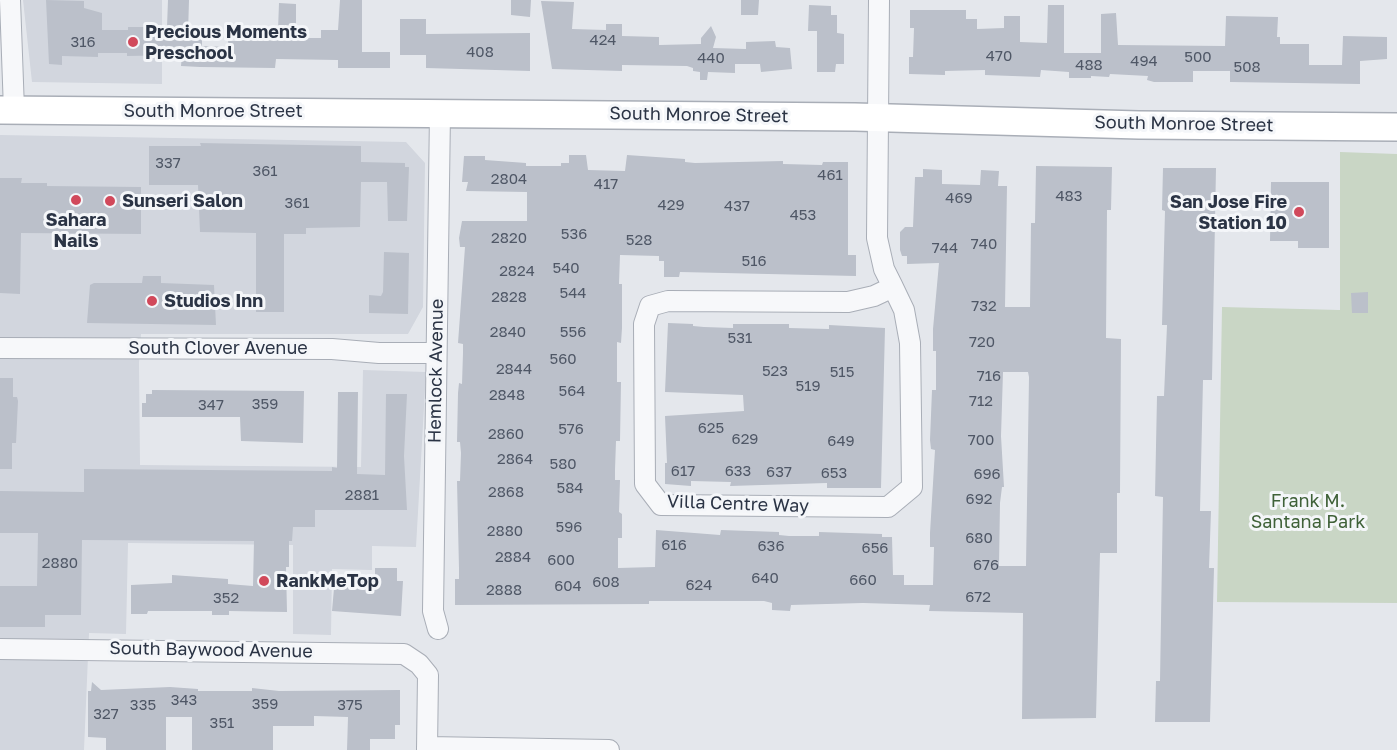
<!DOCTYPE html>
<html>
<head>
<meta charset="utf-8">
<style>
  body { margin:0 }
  canvas { display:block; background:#e4e7ec }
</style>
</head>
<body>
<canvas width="1397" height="750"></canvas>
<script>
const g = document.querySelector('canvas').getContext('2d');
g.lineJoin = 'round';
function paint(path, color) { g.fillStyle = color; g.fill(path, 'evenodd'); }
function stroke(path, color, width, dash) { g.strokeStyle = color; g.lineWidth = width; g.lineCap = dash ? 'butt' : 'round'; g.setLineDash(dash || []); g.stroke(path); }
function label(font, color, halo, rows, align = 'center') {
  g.font = font + ' "Golos Text",sans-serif'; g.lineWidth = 6; g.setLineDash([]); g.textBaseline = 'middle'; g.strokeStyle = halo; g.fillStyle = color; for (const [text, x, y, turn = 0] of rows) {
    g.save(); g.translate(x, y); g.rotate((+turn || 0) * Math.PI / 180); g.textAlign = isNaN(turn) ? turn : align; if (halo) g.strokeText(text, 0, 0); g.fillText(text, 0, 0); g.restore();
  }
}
const built = new Path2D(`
  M23,0H162V84L32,82Z
  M0,135L406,142L425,163L423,307L408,334H141L139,363L140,465L361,467L363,370L426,372L416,547L372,546V570L332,569L331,635L293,634V545L128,543L126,634L89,633L84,750H0Z`);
const green = new Path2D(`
  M1340,152L1397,154V603L1217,602L1222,307L1340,310Z`);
const building = new Path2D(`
  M46,0L84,1V8L102,13V30H128V27H167L168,0H189L188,34H202V46L229,47L228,41H239L238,30H278L279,3L296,4V38H321V30H338L340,0H362V52H390V68H338V60L276,59L275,68L200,67L181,66L182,55L127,56V53H98V57L62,56V65L49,64Z
  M511,0H531L530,17L511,15Z
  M741,0H759L758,15H741Z
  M541,1L574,2L572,29L606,30V24H622V36L659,37V45L701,44V38L711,26L716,37L713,48L746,49V42L775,41L776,47L790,48L792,69L761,72L760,64H735V73L708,72L707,80H700V72L693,71V68L687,66L622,65V71L552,69Z
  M809,5L831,6V15H837V33L844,34V64H836L835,72H817V31H808Z
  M1048,5H1064V53H1101V14L1116,13L1118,45L1225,46L1226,16L1278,17L1277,37H1280V44H1309V65H1342L1343,36L1387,37V59L1360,61V84L1230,82V71H1193V82H1154L1147,80L1148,76L1110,74L1109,77L1091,76V78H1069V72L1041,70L1040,77L985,75V70L945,71V75L909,74V57H913L914,28H910V10H966V19H977V29L1004,28V16H1020V42L1047,43Z
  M400,19H426V34L530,33V71L426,68V55H400Z
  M200,143L361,146V162L405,163V167H409L407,221H388L387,182H361L360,227L306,228V234H284V312H256V233L200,232L198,185H149V146H201Z
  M569,155H586L588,170L625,171L627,155L685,159V162L695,163L783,161V164L822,165L823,162H848V255H856V276L680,272L679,277H664V261H659V256L620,255L619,284H622V328L621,343L617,342V382H621L620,441H616L615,470V480H620L619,512L622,514V538H618V568L655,567L656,530L720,535L721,530L779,532V535L789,536H819V532L882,534V537H892L893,575H904V585H933L934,547H930V533L935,450L931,449L930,440L932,390H936V351H933V329L939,263L907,264V256H902L900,250V232L905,227H913L915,177H923V169L942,170V184L980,185L981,170L999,171L998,186H1007L1005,307H1030L1031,223H1035L1036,166L1112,167L1111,210H1107L1106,338L1121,339L1120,493H1117V553H1100L1096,718L1022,719L1023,613L929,611L930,605L863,603L791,605L790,611L772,610V603L764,601H649V604L455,605V579H459V569L457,481H460L461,453L460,442H457L458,393L459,383L462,384L463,353V344L458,343L465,247H460L459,238L462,221H527V192L466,191L468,182H462L464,156H485V160L526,163V166H561V163H569ZM1003,372H1028L1029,377L1026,566H999L1000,503L1002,487H1004L1001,436Z
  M1163,168H1216L1212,380H1203L1200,511H1211L1209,568H1214L1210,722H1155L1156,681H1160L1163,497L1155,496L1157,396H1164L1167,325H1162L1165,211L1162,210Z
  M0,178H22L21,183H47V186L141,187V234L21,233L20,294L0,293Z
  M1271,182H1329V248H1298V241H1270Z
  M384,252L409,253L408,314L369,313V295L381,296L383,292Z
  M143,276H161V283L214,285L216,325L87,323L90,285L94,283H142Z
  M1368,292V313H1352L1351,293Z
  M668,323L693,324V326L704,327L733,328V324H789V328L829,329V325L885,328L881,488H827V483L730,486L731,482L691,481V486L665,484V463H667L665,416L744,411L743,395L665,392Z
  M0,378H13V397H17L18,401L16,443H12V469H0Z
  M152,390L304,391L303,443L241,441L240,417H142V403H146V394H152Z
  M338,392H358L357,474L385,475L386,394H407L404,456L407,510H315V527H293L292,541H289V567H286L287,612L229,611V615H212V611H148L147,614H131V585L172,583V575L228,579V584L253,586L254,541L82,540L81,615H45V627H0V586H37L38,533H0V491L84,492V469L332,471V467L337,468Z
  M375,568H397V581H403L401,616L332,611L335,577L375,578Z
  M92,682L101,690L170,687L198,689V691H252V688L279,691L400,690V725H395V739H370V750H347L348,717L314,716V726H273V750H192V717H166V750H106V738L88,737V691H91Z`);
const minor = new Path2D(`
  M10,0L14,110
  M879,0L877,238L884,269L893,287
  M893,287L904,310L910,343L912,487L888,507L661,505L645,484L644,324L650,306L668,301L848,302L874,296Z
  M0,348L332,349L379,353H436
  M438,629L433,611L440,113
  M0,649L404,654L419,664L428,675L427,750
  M427,747L609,750`);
const secondary = new Path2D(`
  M0,110L855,117L1139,125L1397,127`);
const markers = [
  [133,42,6,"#d1495b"],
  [76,200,6,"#d1495b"],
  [110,201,6,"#d1495b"],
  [1299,212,6,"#d1495b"],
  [152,301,6,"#d1495b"],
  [264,581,6,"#d1495b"]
];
const numberNames = [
  ["424",603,40],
  ["316",83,42],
  ["408",480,52],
  ["470",999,56],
  ["500",1198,57],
  ["440",711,58],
  ["494",1144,61],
  ["488",1089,65],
  ["508",1247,67],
  ["337",168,163],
  ["361",265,171],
  ["461",830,175],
  ["2804",509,179],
  ["417",606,184],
  ["483",1069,196],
  ["469",959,198],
  ["361",297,203],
  ["429",671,205],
  ["437",737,206],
  ["453",803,215],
  ["536",574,234],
  ["2820",509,238],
  ["528",639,240],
  ["740",984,244],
  ["744",945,248],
  ["516",754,261],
  ["540",566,268],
  ["2824",517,271],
  ["544",573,293],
  ["2828",509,297],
  ["732",984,306],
  ["2840",508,332],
  ["556",573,332],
  ["531",740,338],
  ["720",982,342],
  ["560",563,359],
  ["2844",514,369],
  ["523",775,371],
  ["515",842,372],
  ["716",989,376],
  ["519",808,386],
  ["564",572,391],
  ["2848",507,395],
  ["712",981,401],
  ["359",265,404],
  ["347",211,405],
  ["625",711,428],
  ["576",571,429],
  ["2860",506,434],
  ["629",745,439],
  ["700",981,440],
  ["649",841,441],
  ["2864",515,459],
  ["580",563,464],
  ["617",683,471],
  ["633",738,471],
  ["637",779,472],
  ["653",834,473],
  ["696",987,474],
  ["584",570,488],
  ["2868",506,492],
  ["2881",362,495],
  ["692",979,499],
  ["596",569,527],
  ["2880",505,531],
  ["680",979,538],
  ["616",674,545],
  ["636",771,546],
  ["656",875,548],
  ["2884",513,557],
  ["600",561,560],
  ["2880",60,563],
  ["676",986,565],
  ["640",765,578],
  ["660",863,580],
  ["608",606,582],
  ["624",699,585],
  ["604",568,586],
  ["2888",504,590],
  ["672",978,597],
  ["352",226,598],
  ["343",184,700],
  ["359",265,704],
  ["335",143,705],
  ["375",350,705],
  ["327",106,714],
  ["351",222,723]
];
const poiNames = [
  ["Precious Moments",145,32],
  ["Preschool",145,53],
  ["Sunseri Salon",122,201],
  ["San Jose Fire",1287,202,"right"],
  ["Station 10",1287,223,"right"],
  ["Sahara",76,220,"center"],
  ["Nails",76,241,"center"],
  ["Studios Inn",164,301],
  ["RankMeTop",276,581]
];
const streetNames = [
  ["South Monroe Street",213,111],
  ["South Monroe Street",699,115,1],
  ["South Monroe Street",1184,124,1],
  ["South Clover Avenue",218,348],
  ["Hemlock Avenue",436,371,-89],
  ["Villa Centre Way",738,504,2],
  ["South Baywood Avenue",211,650,1]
];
const parkNames = [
  ["Frank M.",1308,501],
  ["Santana Park",1308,522]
];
paint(built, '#d2d6de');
paint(green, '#c9d6c5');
paint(building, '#bbc0ca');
stroke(minor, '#a9aeb7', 22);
stroke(secondary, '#a9aeb7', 30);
stroke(minor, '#f7f8fa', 20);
stroke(secondary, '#fff', 27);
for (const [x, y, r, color] of markers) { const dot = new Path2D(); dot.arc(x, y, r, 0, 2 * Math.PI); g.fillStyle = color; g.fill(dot); stroke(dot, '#f4f6f9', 2); }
label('15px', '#4f5766', null, numberNames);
label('bold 18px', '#2b3445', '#f4f6f9', poiNames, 'left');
label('18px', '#2b3445', '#f4f6f9', streetNames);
label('18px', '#3f6138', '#f4f6f9', parkNames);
</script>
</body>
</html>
